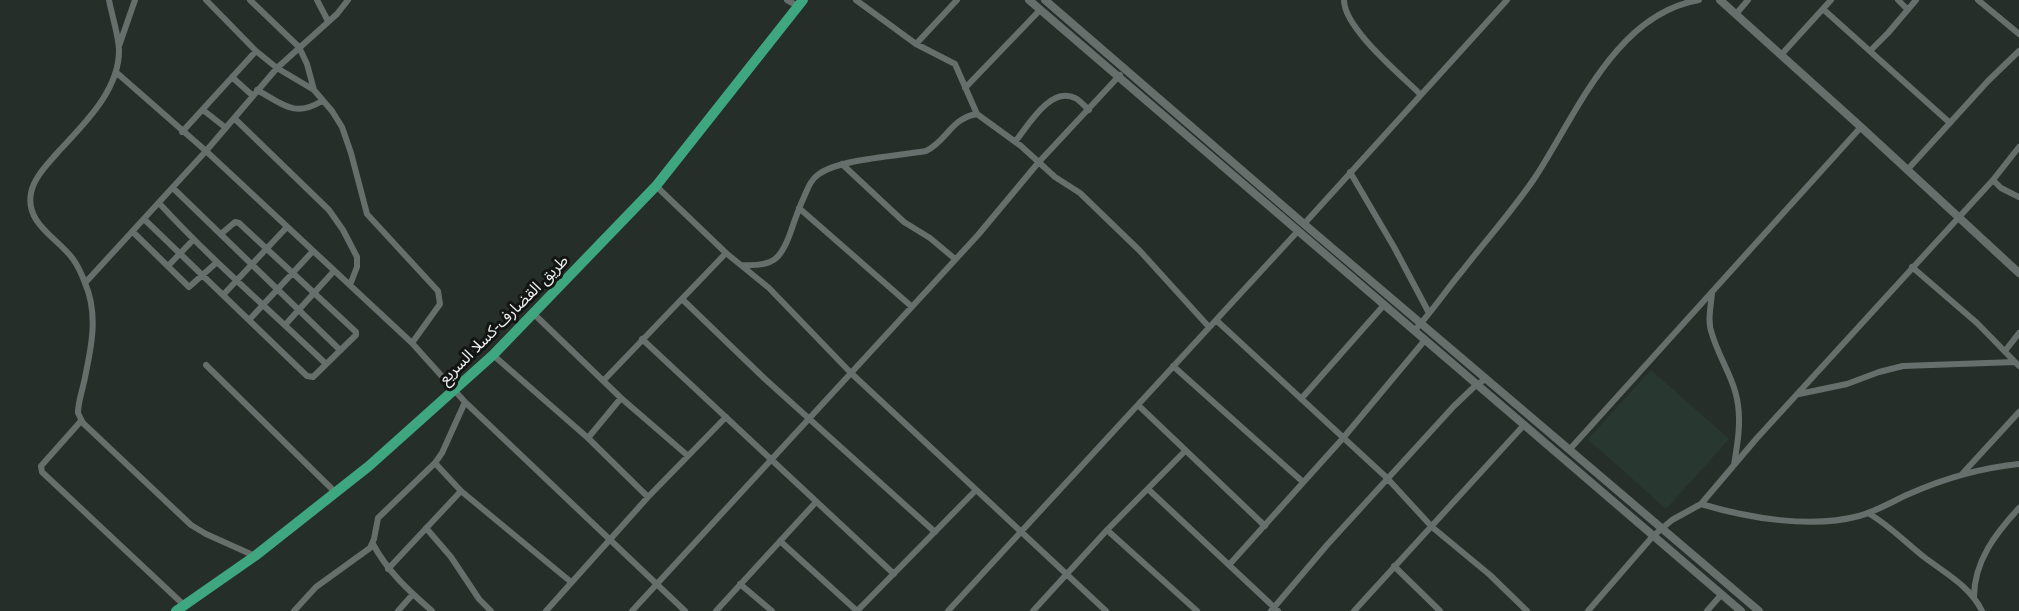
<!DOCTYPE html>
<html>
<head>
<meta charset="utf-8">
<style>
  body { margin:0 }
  canvas { display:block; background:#262e2a }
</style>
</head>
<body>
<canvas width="2019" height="611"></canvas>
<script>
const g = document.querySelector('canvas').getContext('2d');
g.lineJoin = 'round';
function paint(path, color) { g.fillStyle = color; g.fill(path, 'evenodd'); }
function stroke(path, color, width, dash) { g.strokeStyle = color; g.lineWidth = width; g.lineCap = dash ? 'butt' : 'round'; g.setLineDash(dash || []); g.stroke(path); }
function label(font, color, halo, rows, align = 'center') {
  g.font = font + ' "Open Sans","Noto Sans Arabic",sans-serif'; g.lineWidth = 6; g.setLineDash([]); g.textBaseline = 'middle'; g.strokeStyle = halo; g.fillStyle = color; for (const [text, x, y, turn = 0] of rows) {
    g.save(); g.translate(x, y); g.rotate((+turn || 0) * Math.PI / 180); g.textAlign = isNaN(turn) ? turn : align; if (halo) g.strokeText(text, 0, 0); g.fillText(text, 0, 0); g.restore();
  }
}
const built = new Path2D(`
  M1651,370L1729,439L1666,509L1588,439Z`);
const street = new Path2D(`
  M109,0C112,16 118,33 119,49C120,90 84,124 58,152C48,164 34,177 31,193C25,224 58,238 73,259C78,266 82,275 85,283C99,315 91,349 84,382C82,392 78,402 78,413L83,423L191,525L206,534L255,556
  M206,0L256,51L277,68L314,90
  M250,0L299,47L307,64L314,90L332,111L342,127L351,153L367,214L438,291L440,304L412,343
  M317,0L328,21
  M787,0L798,6
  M856,0L916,44L955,64L977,114L1021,146L1055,177L1080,193L1140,251L1209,327
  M1344,0C1344,28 1400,74 1420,94
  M1898,0L1908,10
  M1978,0L2019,34
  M1823,9L1950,123
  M1736,14L1748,0
  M916,44L957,0
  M119,46L135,0
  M1870,51L1888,33L1916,0
  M1781,55L1831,0
  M117,73L206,151L412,343L465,402L685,611
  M232,77L253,96
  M965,88L1040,10
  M257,90C283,104 294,118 322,101
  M203,110L226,128
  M234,118L329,210L343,230L357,257V267L350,285
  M182,132L256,51
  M1015,142C1028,126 1050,86 1075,98C1080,100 1085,107 1089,110
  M842,164L904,222L930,238L955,259
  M1908,169L1988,81L2019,51
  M1350,172L1394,247L1429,313
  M1993,180L2001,188L2019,197
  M656,186L726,253L769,288L851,373L1106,611
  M173,188L340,350
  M159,203C211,260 270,310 326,364
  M799,208L911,306
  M144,219L307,376L313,377L356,335V332L239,223L235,222L221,234
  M1304,224L1507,0
  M133,232L189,287L216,263
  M741,265C773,267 781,260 791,231C795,219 799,208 804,197C808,188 811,179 819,174C840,159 898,156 926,151C947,141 951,118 977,114
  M168,266L193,240
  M1912,267L1977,323L2019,366
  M85,283L206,151L277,68L337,14L348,0
  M1712,293C1711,306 1707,321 1712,334C1719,358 1735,380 1738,405C1741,425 1737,446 1734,465
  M223,295L287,227
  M682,299L765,379L935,532
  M534,314L621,398L687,455
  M249,320L313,251
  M1216,320L1387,478L1432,527L1490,575L1527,611
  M285,325L334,271
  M1414,331C1432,312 1446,290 1463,270C1487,239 1514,209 1536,176C1577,113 1616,14 1699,0
  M642,339L894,574
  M2005,351L2019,333
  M493,355L588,438L648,497
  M206,365L335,492
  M1173,366L1303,482
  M604,380L726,253
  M1799,394L1847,384L1879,372L1903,366L2015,362
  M1301,399L1384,305
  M1138,405L1265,526
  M81,421L41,466L42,472L185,606
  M588,438L621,398
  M1570,449L1861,127
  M435,463L461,491L571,582
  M1963,473L2019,412
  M1148,489L1278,611
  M1701,504C1748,518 1811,529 1859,516C1877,511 1893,501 1909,494C1945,478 1980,468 2019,464
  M1868,513C1889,525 1905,542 1924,557C1945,573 1970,586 1982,611
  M426,528L451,557L479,599L491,611
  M1107,530L1197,611
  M780,541L857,611L976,490
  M373,544C388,572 408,590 432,611
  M1229,565L1344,437L1425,340
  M1394,566L1440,611
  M388,569L461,491
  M740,584L772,611
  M1974,597C1974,561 1996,533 2019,508
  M294,611L316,587L370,548L374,539L378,518L435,463L442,453L465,402
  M398,611L413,594
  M546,611L648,497L726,417
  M632,611L978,235L1038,163L1120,75
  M716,611L816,502
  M948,611L1298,231
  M1033,611L1107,530L1185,451
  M1271,611L1327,545L1454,406L1476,385L1486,379
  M1354,611L1524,425
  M1588,611L1653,536L1672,520L1701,504L1757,438L1993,180L2019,147
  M1707,611L1721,595`);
const secondary = new Path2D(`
  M1029,0L1741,611
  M1045,0L1304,224L1759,611
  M1720,0L1861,127L2019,273`);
const highway = new Path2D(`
  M176,611L255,556L369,466L493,355L656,186L803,0`);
const streetNames = [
  ["طريق القضارف-كسلا السريع",504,320,-45]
];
paint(built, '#283730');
stroke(street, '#666f6b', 6);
stroke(secondary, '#666f6b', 8);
stroke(highway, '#3ea780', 10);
label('16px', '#eef3f1', '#121513', streetNames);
</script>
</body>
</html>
